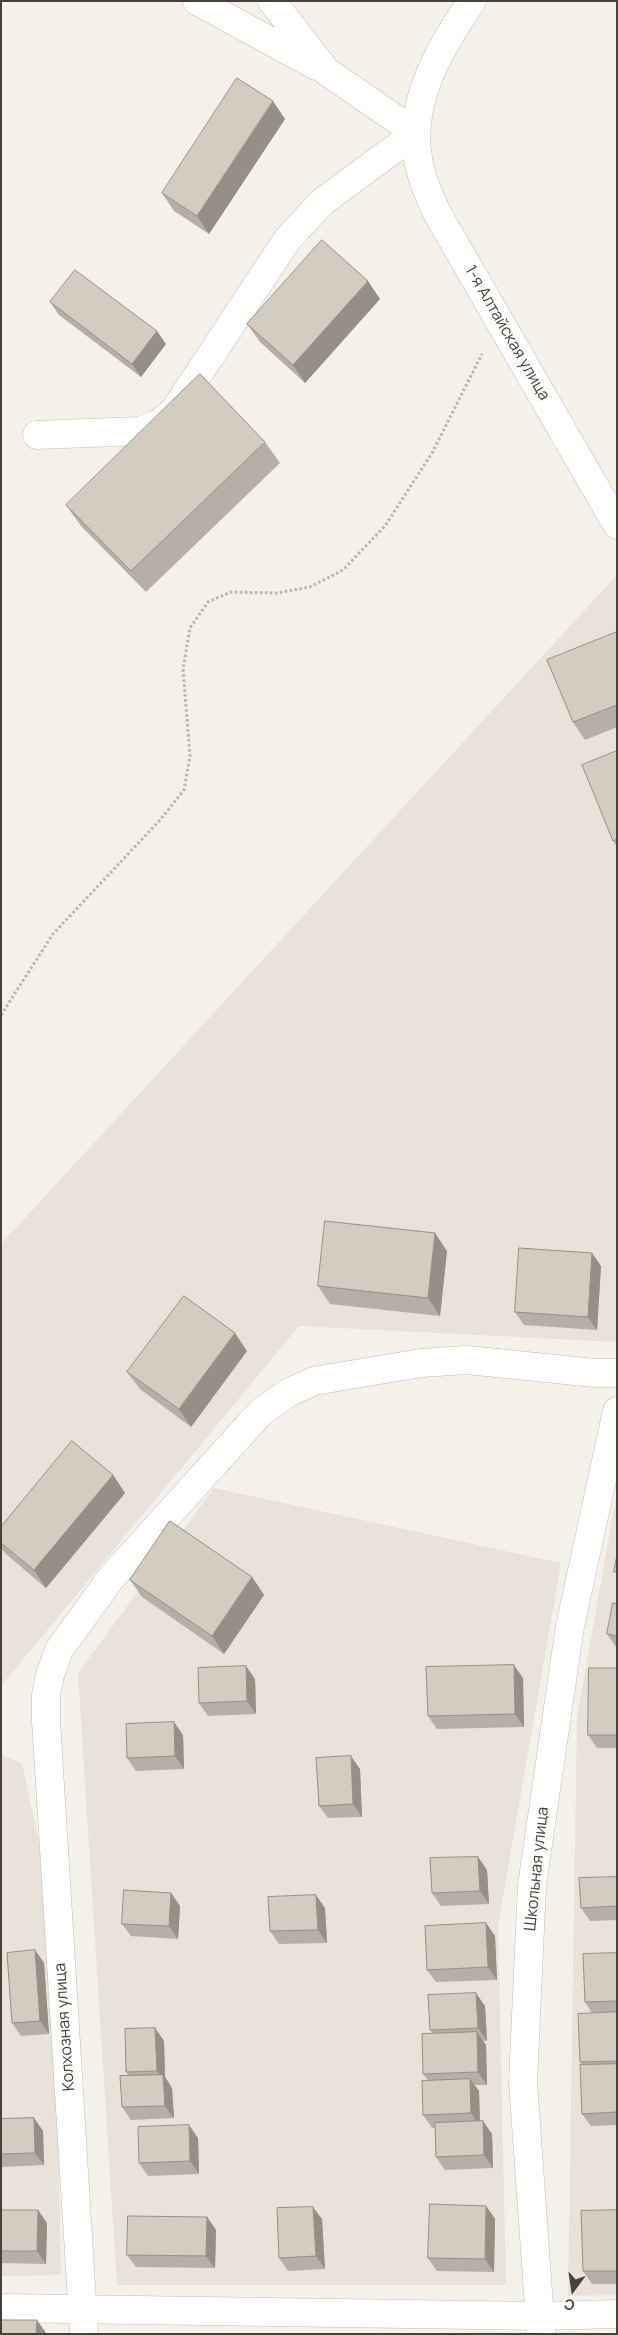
<!DOCTYPE html>
<html>
<head>
<meta charset="utf-8">
<style>
  body { margin:0 }
  #map { position:relative; width:618px; height:2335px; overflow:hidden; background:#f4f1ea; font-family:Manrope,sans-serif }
  canvas { display:block }
  .frame { position:absolute; inset:0; border:2px solid #484139; pointer-events:none }
  .north { position:absolute; left:548px; top:2265px; width:50px; height:50px; -webkit-text-stroke:4px #fff; paint-order:stroke; rotate:194deg; font-size:14px; font-weight:700; line-height:20px; text-align:center; color:#484139 }
  .north::after { content:''; display:block; margin:auto; width:18px; height:22px; background:#484139; clip-path:polygon(50% 0,100% 100%,50% 72%,0 100%) }
</style>
</head>
<body>
<div id="map">
<canvas width="618" height="2335"></canvas>
<div class="frame"></div>
<div class="north">С</div>
</div>
<script>
const g = document.querySelector('canvas').getContext('2d');
g.lineJoin = 'round';
function paint(path, color) { g.fillStyle = color; g.fill(path, 'evenodd'); }
function stroke(path, color, width, dash) { g.strokeStyle = color; g.lineWidth = width; g.lineCap = dash ? 'butt' : 'round'; g.setLineDash(dash || []); g.stroke(path); }
function label(font, color, halo, rows, align = 'center') {
  g.font = font + ' Manrope,sans-serif'; g.lineWidth = 4.5; g.setLineDash([]); g.textBaseline = 'middle'; g.strokeStyle = halo; g.fillStyle = color; for (const [text, x, y, turn = 0] of rows) {
    g.save(); g.translate(x, y); g.rotate((+turn || 0) * Math.PI / 180); g.textAlign = isNaN(turn) ? turn : align; if (halo) g.strokeText(text, 0, 0); g.fillText(text, 0, 0); g.restore();
  }
}
const residential = new Path2D(`
  M617,575V1342L299,1326L1,1686V1244Z
  M214,1488L561,1563L498,1925L506,2285H117L78,1673Z
  M617,1492V2295L568,2296L577,1717Z
  M1,1754L22,1764L53,1907L61,2275L1,2276Z`);
const path = new Path2D(`
  M1,1015L53,934L160,820L184,790L190,756L183,669L190,628L208,602L231,592L277,593L310,587L343,570L385,526L432,453L482,354`);
const minor = new Path2D(`
  M197,1L316,66
  M272,1L326,71L416,133
  M472,1C441,46 408,101 418,158C421,178 429,195 437,213L617,525
  M37,435L139,431L158,424L174,411L287,240L322,202L416,133
  M1,2308L541,2316L617,2314
  M84,2334L46,1720V1695L50,1675L59,1650L111,1578L260,1413L288,1393L314,1381L421,1363L467,1360L595,1373H617
  M541,2334L523,2082L532,1885L570,1626L617,1411`);
const wall = new Path2D(`
  M285,119L209,234L174,211L162,193Z
  M380,299L305,383L260,342L247,324Z
  M50,302L166,344L141,377L59,315Z
  M265,442L280,463L146,592L81,526L66,505Z
  M617,632V727L585,740L573,722Z
  M617,751V847L613,841Z
  M447,1251L440,1316L330,1304L318,1286Z
  M601,1266L597,1330L524,1325L515,1312Z
  M247,1351L191,1427L140,1389L127,1372Z
  M113,1475L125,1493L46,1588L6,1554L1,1548V1527Z
  M252,1577L264,1595L224,1654L142,1597L130,1580Z
  M617,1604V1647H616L607,1634Z
  M617,1668V1748H597L588,1735Z
  M523,1678L524,1727L437,1729L428,1716Z
  M255,1679L256,1714L208,1716L199,1703Z
  M183,1735L184,1769L136,1771L127,1758Z
  M360,1769L362,1817L328,1818L319,1806Z
  M478,1857L487,1870L489,1904L441,1906L432,1893Z
  M617,1877V1920L590,1921L581,1908Z
  M171,1893L180,1906L178,1939L131,1936L122,1924Z
  M325,1908L327,1943L279,1944L270,1931Z
  M486,1923L495,1936L497,1980L436,1982L427,1970Z
  M35,1950L44,1963L49,2034L21,2036L12,2023Z
  M617,1953V2125L591,2126L582,2114V2065L580,2062L592,2013L585,2002Z
  M485,2006L487,2041H483L486,2045L487,2085H474L479,2091L480,2121L492,2134L493,2168L445,2170L436,2157L435,2128H432L423,2115L428,2080L423,2074L433,2034L430,2030Z
  M155,2028L164,2041L165,2077L172,2088L174,2118L131,2120L122,2107L129,2076L126,2072Z
  M34,2118L43,2131L44,2165L1,2167V2119Z
  M198,2138L199,2174L148,2176L139,2163Z
  M486,2206L495,2219L494,2272L437,2271L428,2258Z
  M1,2210L47,2223L46,2264L1,2263Z
  M617,2210V2284H592L583,2271Z
  M207,2217L216,2230L215,2268L136,2267L127,2255Z
  M322,2219L325,2269L288,2271L279,2258Z`);
const shadedWall = new Path2D(`
  M273,101L285,119L209,234L197,216Z
  M368,281L380,299L305,383L293,365Z
  M157,331L166,344L141,377L132,364Z
  M435,1233L447,1251L440,1316L428,1298Z
  M592,1253L601,1266L597,1330L588,1317Z
  M235,1333L247,1351L191,1427L179,1409Z
  M113,1475L125,1493L46,1588L34,1570Z
  M252,1577L264,1595L224,1654L212,1636Z
  M514,1665L523,1678L524,1727L515,1714Z
  M246,1666L255,1679L256,1714L247,1701Z
  M174,1722L183,1735L184,1769L175,1756Z
  M351,1756L360,1769L362,1817L353,1804Z
  M478,1857L487,1870L489,1904L480,1891Z
  M171,1893L180,1906L178,1939L169,1926Z
  M316,1895L325,1908L327,1943L318,1930Z
  M486,1923L495,1936L497,1980L488,1967Z
  M35,1950L44,1963L49,2034L40,2021Z
  M476,1993L485,2006L487,2041L478,2028Z
  M155,2028L164,2041L165,2077L172,2088L174,2118L165,2106L164,2081L157,2071Z
  M477,2032L486,2045L487,2085L478,2072Z
  M470,2079L479,2091L480,2126L471,2113Z
  M34,2118L43,2131L44,2165L35,2153Z
  M483,2121L492,2134L493,2168L484,2155Z
  M189,2125L198,2138L199,2174L190,2161Z
  M486,2206L495,2219L494,2272L485,2259Z
  M313,2207L322,2219L325,2269L316,2256Z
  M38,2210L47,2223L46,2264L37,2251Z
  M207,2217L216,2230L215,2268L206,2256Z
  M37,2320L46,2333V2334H36Z`);
const building = new Path2D(`
  M237,78L273,101L197,216L162,193Z
  M322,240L368,281L293,365L247,324Z
  M75,270L157,331L132,364L50,302Z
  M200,374L265,442L131,571L66,505Z
  M617,632V705L573,722L547,660Z
  M617,751V839L613,841L582,765Z
  M325,1221L435,1233L428,1298L318,1286Z
  M519,1248L592,1253L588,1317L515,1312Z
  M184,1296L235,1333L179,1409L127,1372Z
  M72,1441L113,1475L34,1570L1,1543V1527Z
  M170,1521L252,1577L212,1636L130,1580Z
  M617,1555V1572H614Z
  M613,1603L617,1604V1636L607,1634Z
  M514,1665L515,1714L428,1716L426,1667Z
  M246,1666L247,1701L199,1703L198,1668Z
  M589,1668H617V1735H588Z
  M174,1722L175,1756L127,1758L126,1724Z
  M351,1756L353,1804L319,1806L316,1758Z
  M478,1857L480,1891L432,1893L430,1858Z
  M617,1877V1906L581,1908L579,1878Z
  M124,1890L171,1893L169,1926L122,1924Z
  M316,1895L318,1930L270,1931L268,1897Z
  M486,1923L488,1967L427,1970L425,1926Z
  M35,1950L40,2021L12,2023L7,1953Z
  M617,1953V2001L585,2002L583,1954Z
  M476,1993L478,2028L430,2030L428,1995Z
  M617,2012V2061L580,2062L578,2014Z
  M155,2028L157,2071L126,2072L125,2029Z
  M477,2032L478,2072L423,2074L422,2034Z
  M617,2064V2112L582,2114L580,2065Z
  M163,2075L165,2106L122,2107L120,2076Z
  M470,2079L471,2113L423,2115L422,2081Z
  M34,2118L35,2153L1,2154V2119Z
  M483,2121L484,2155L436,2157L435,2123Z
  M189,2125L190,2161L139,2163L138,2127Z
  M430,2204L486,2206L485,2259L428,2258Z
  M313,2207L316,2256L279,2258L277,2208Z
  M1,2210H38L37,2251H1Z
  M617,2210V2271H583L581,2211Z
  M128,2216L207,2217L206,2256L127,2255Z
  M1,2320H37L36,2334H1Z`);
const streetNames = [
  ["1-я Алтайская улица",507,333,60],
  ["Школьная улица",537,1869,-84],
  ["Колхозная улица",65,2027,-94]
];
paint(residential, '#e8e2d9');
stroke(minor, '#c2bbb0', 29);
stroke(path, '#c0b39f', 3, [2.5, 2.5]);
stroke(minor, '#fff', 28);
paint(wall, '#b7afa5');
paint(shadedWall, '#958f86');
paint(building, '#d5ccc0');
stroke(building, '#958f86', 1);
label('16px', '#484139', '#fff', streetNames);
</script>
</body>
</html>
